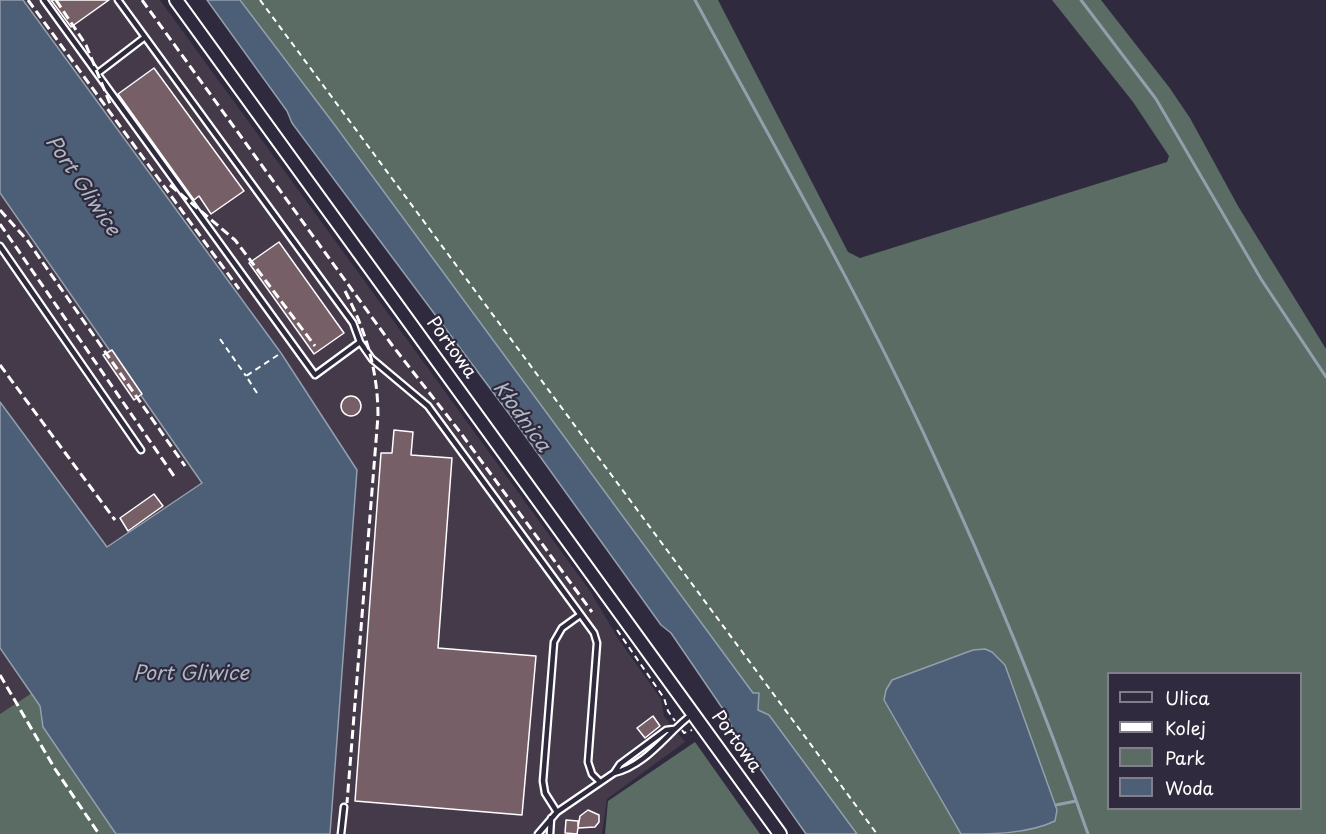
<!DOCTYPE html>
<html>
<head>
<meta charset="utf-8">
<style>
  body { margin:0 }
  #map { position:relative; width:1326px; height:834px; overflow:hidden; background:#2f2a3d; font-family:"Playpen Sans",sans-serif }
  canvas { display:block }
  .legend { position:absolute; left:1107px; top:672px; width:195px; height:138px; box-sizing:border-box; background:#2f2a3d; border:2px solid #827f8b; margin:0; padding:8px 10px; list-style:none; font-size:18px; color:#fff }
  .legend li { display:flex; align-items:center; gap:12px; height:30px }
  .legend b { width:30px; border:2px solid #827f8b }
</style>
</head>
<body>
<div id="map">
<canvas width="1326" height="834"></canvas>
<ul class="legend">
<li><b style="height:8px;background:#2f2a3d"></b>Ulica</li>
<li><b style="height:8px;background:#fff"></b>Kolej</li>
<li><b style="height:16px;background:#5b6c64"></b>Park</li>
<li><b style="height:16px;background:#4d5f77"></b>Woda</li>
</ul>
</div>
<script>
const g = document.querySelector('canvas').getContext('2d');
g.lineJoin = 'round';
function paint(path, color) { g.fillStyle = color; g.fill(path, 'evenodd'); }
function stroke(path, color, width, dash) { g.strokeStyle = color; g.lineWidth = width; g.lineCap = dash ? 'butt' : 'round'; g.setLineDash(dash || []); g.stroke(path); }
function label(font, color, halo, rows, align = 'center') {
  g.font = font + ' "Playpen Sans",sans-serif'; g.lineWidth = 4.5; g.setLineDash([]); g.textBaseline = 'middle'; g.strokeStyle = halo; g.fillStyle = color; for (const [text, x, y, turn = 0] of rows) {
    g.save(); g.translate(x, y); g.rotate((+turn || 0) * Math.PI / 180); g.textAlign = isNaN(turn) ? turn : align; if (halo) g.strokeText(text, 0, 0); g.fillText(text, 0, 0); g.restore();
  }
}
const built = new Path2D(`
  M0,0H160L590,591L619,640L661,699L664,716L685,742L607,799L602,834H116L32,694L0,714Z`);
const green = new Path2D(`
  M240,0H718L848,252L860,258L1167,162L1169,156L1133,102L1052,0H1101L1169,87L1190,118L1238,206L1326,349V834H857L769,715L758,710V693H753L334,124ZM1108,674H1300V808H1108Z
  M32,693L41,706L43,727L116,834H0V714Z
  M695,742L760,834H605L608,801Z`);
const water = new Path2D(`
  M0,0H23L281,353L357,470L330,834H116L43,727L40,706L0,648V402L107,547L202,483L0,193Z
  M207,0H240L334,124L753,693H759L758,710L769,715L857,834H806L733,730L727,715L671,633L661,625L516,423L292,123L287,111Z
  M985,649L992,652L1005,665L1057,810L1055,821C1028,834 993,834 961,834L884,700L886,690L892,680L973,650Z`);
const stream = new Path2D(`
  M695,0C775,148 860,295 930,447C989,574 1042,702 1088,834
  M1081,0L1156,99L1261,279L1326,377
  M1056,805L1076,801`);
const building = new Path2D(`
  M51,0H109L71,27Z
  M154,68L244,191L211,214L199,196L194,200L118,94Z
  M279,242L344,333L314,354L249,263Z
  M112,350L142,394L134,400L103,355Z
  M341 406a10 10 0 1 1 20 0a10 10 0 1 1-20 0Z
  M394,430L413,432L411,455L452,458L438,648L536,656L522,815L355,801L381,453H392Z
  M154,494L163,506L128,531L120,518Z
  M653,716L660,726L645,738L637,728Z
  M588,810L599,815V822L595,827L578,828L577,834L565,833L566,820L578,821V827L580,816Z`);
const path = new Path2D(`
  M260,0L877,834
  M220,339L246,376
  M257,393L246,376L281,353
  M617,630L664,698L668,711L675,721
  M682,730L684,733L692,730`);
const lane = new Path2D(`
  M44,0L315,375L360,342L353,323L118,0
  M98,73L145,37
  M0,246L141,450
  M360,342L372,359L428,406L594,633L597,643L588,762L592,774L600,782
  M614,773C647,765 666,734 691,715
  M557,812L545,793L543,781L554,642L562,628L580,615
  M341,834L344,807
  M538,834L557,812L614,773L620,764L666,730L674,729
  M550,834L551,818`);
const secondary = new Path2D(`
  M176,0L780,834`);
const rail = new Path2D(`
  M28,0L239,289
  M56,0L86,45L111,106
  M142,0L392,345L460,432L592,612
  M170,185L235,240L315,346
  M0,210L27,240L185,466
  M0,224L174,476
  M345,291C366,331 378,371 378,416L347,803
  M0,365L115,520
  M0,675L55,769L99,834`);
const streetNames = [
  ["Portowa",451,348,54],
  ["Portowa",736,742,54]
];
const waterNames = [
  ["Port Gliwice",82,186,56],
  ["Kłodnica",521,417,54],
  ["Port Gliwice",191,674]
];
paint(built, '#453a4a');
paint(green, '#5b6c64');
paint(water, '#4d5f77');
stroke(water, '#949fad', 1.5);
stroke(stream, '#949fad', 3);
paint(building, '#775f67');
stroke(building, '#fff', 1.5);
stroke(lane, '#fff', 9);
stroke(secondary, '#fff', 16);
stroke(path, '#fff', 2, [6, 4.5]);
stroke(lane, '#2f2a3d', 4.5);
stroke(secondary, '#2f2a3d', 12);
stroke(rail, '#fff', 3, [9, 4.5]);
label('18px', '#fff', '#2f2a3d', streetNames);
label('italic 20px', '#afb7c2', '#2f2a3d', waterNames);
</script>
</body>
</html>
